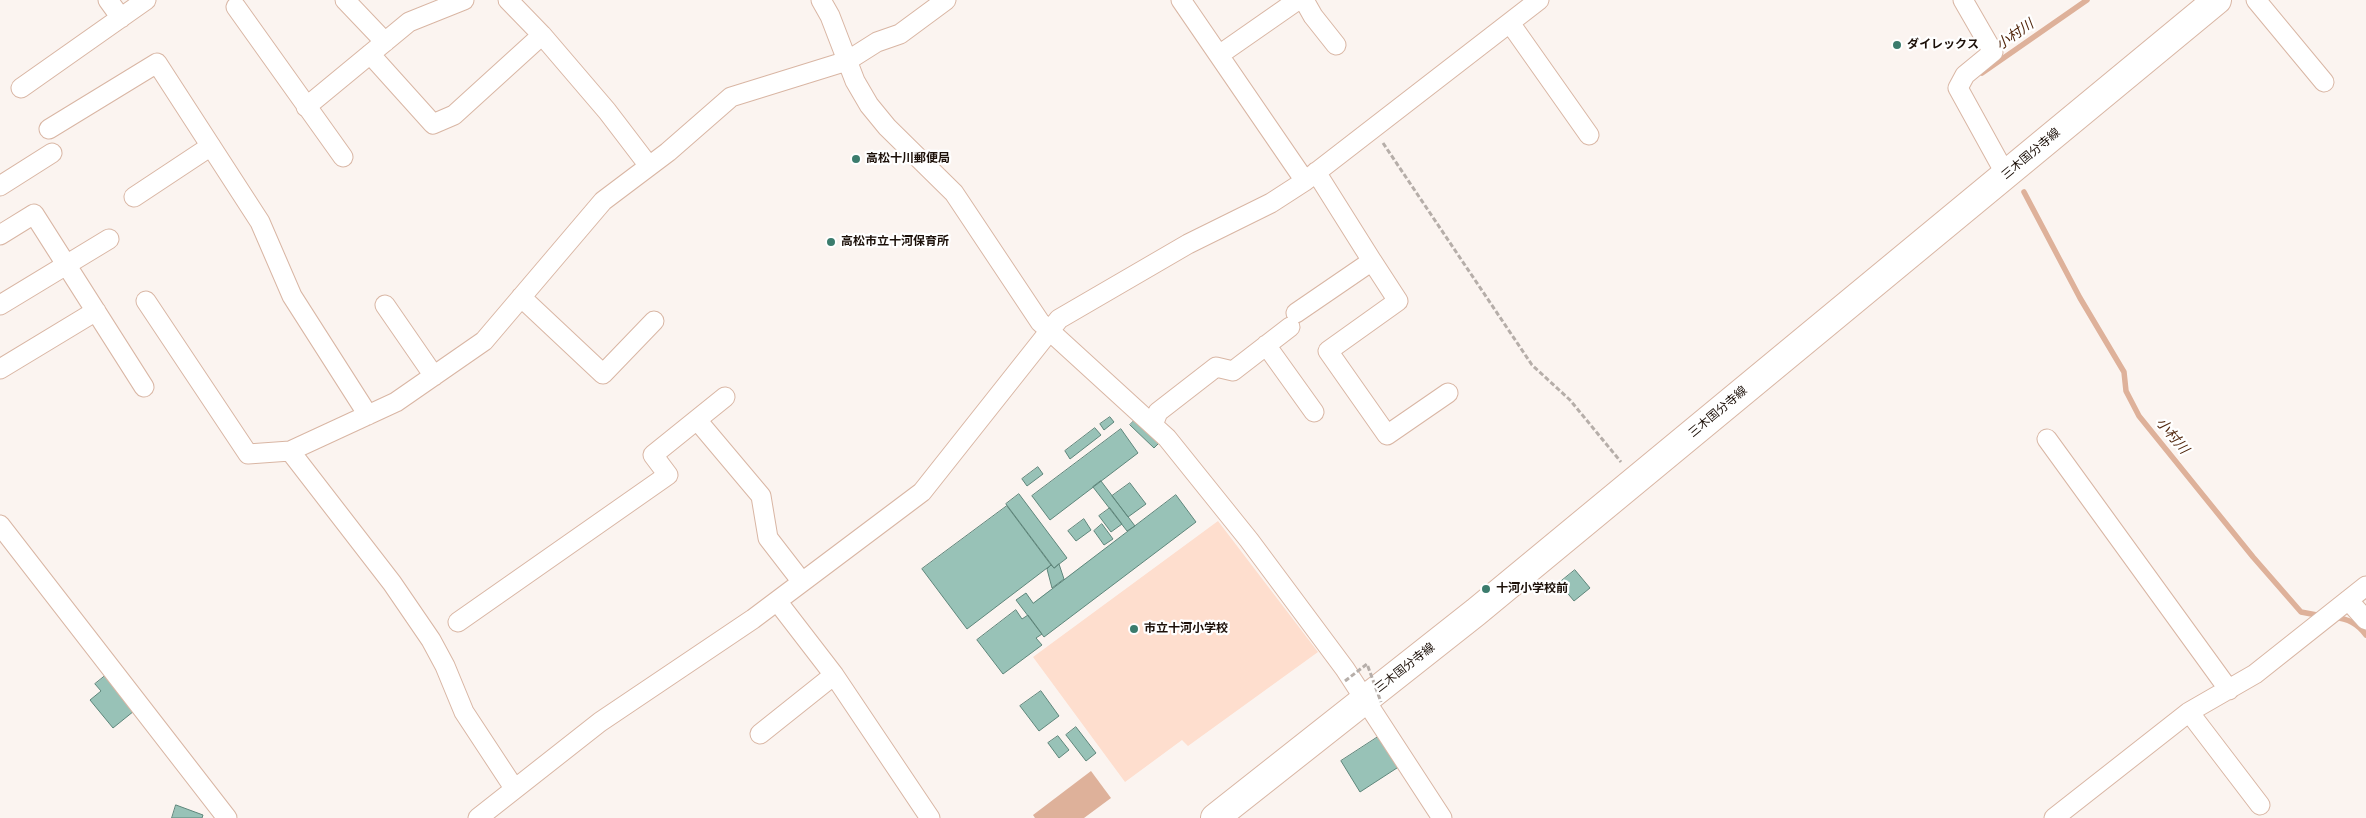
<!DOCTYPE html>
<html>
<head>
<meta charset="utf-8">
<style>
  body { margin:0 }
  canvas { display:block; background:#fbf4f0 }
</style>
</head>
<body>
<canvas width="2366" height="818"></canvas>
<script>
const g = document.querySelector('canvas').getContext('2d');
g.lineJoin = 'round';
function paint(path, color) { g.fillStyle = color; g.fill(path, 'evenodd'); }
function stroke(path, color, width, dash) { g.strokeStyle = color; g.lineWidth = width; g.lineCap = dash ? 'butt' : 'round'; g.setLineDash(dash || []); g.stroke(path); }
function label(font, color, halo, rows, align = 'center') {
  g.font = font + ' "PT Sans Narrow","Noto Sans JP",sans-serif'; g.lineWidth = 4.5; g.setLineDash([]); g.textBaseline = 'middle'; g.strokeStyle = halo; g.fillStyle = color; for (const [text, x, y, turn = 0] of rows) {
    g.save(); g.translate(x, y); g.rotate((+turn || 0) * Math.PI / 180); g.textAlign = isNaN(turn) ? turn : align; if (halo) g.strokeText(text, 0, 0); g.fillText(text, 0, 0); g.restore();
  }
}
const green = new Path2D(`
  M1218,521L1318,652L1188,746L1182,740L1125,782L1033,657Z`);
const water = new Path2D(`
  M1091,771L1111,798L1084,818H1035L1033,815Z`);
const stream = new Path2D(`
  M1982,73L2087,0
  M2024,192L2080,298L2124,372L2126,391L2139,416L2253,557L2301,612L2322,616
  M2334,617C2348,619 2357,623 2366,635`);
const building = new Path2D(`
  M1110,417L1114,422L1104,430L1100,424Z
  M1135,420L1159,443L1154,448L1130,425Z
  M1095,428L1101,435L1070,459L1065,451Z
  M1121,429L1138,453L1050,520L1032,496Z
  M1038,467L1043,474L1027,486L1022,479Z
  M1101,481L1135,526L1127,531L1093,487Z
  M1130,483L1146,504L1128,517L1112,496Z
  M1019,494L1067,558L1054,568L1006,504Z
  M1176,495L1196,522L1044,637L1016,600L1026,593L1033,603Z
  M1007,506L1051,565L967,629L922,569Z
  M1110,508L1122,524L1111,532L1099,516Z
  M1084,519L1091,530L1076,541L1068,531Z
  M1102,524L1113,539L1104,545L1094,531Z
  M1059,564L1064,579L1052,588L1047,569L1051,565L1054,568Z
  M1575,570L1590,588L1574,601L1559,583Z
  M1016,610L1022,619L1028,615L1042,634L1036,638L1042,645L1003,674L977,640Z
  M105,676L134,711L113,728L90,700L101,691L95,684Z
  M1041,691L1059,716L1039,731L1020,706Z
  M1076,727L1096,753L1086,761L1066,735Z
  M1381,735L1400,766L1360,792L1341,761Z
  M1058,736L1069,750L1059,758L1048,743Z
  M176,805L203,815L202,818H172Z`);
const path = new Path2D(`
  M1383,143L1532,365L1570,400L1621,462`);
const street = new Path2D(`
  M108,0L121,18
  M345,0L385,42
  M508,0L542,35L607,111L649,166
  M821,0L830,16L855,81L869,105L887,127L954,193L1040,322L1167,438L1249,540L1345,669L1442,818
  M1181,0L1305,181
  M1304,0L1313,16L1336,45
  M1963,0L1993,52L1965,75L1958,88L2006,175
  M2256,0L2324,82
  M236,7L343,157
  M1510,23L1589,135
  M370,54L433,124L454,115L542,35
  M1219,55L1298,0
  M21,88L146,0
  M306,107L409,22L464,0
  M49,129L157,63L260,222L292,296L368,415
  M1316,172L1372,261
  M0,186L52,153
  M134,197L211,146
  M0,235L34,214L144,387
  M521,297L603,374L654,321
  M146,301L248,454L290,451L392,583L431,640L445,666L464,712L514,788
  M0,305L109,239
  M385,305L434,376
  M1296,313L1372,261L1398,301L1328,351L1387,435L1448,393
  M1266,345L1314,412
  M0,369L96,311
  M697,420L761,496L768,538L802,582
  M1153,425L1158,412L1216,367L1233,371L1290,327
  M2047,439L2229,690
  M290,451L396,402L484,341L603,201L668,152L731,97L847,61L877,42L900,34L946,0
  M0,525L227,818
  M2348,600L2366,620
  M777,601L834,675L930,818
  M458,622L668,475L653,455L725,397
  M2189,712L2260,805
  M760,734L834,675
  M478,818L600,722L753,619L922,492L1059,319L1188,244L1271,203L1305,181L1539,0
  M2054,818L2189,712L2255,674L2366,586`);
const primary = new Path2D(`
  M1215,818L1476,612L2217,0`);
const pathBridge = new Path2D(`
  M1345,681L1367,664L1381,702`);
const markers = [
  [1897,45,5,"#3b7c6d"],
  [856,159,5,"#3b7c6d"],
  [831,242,5,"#3b7c6d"],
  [1486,589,5,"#3b7c6d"],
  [1134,629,5,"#3b7c6d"]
];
const poiNames = [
  ["ダイレックス",1907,45],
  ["高松十川郵便局",866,159],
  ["高松市立十河保育所",841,242],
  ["十河小学校前",1496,589],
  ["市立十河小学校",1144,629]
];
const streetNames = [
  ["三木国分寺線",2031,154,-40],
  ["三木国分寺線",1718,412,-40],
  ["三木国分寺線",1405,668,-38]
];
const waterNames = [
  ["小村川",2015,35,-35],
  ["小村川",2172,436,50]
];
paint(green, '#fedece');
paint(water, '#deb19a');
stroke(stream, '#deb19a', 5.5);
paint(building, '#98c2b7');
stroke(building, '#5e867b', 1);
stroke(street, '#d9b6a4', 21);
stroke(primary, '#d9b6a4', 30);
stroke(path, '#b6aea9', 3, [5, 2.5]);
stroke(street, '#fff', 19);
stroke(primary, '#fff', 28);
stroke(pathBridge, '#b6aea9', 3, [5, 2.5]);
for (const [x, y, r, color] of markers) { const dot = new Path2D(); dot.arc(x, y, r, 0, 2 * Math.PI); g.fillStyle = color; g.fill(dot); stroke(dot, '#fff', 2); }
label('bold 12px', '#1c1009', '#fff', poiNames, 'left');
label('12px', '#1c1009', '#fff', streetNames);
label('italic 14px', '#51260c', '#fff', waterNames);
</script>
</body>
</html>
